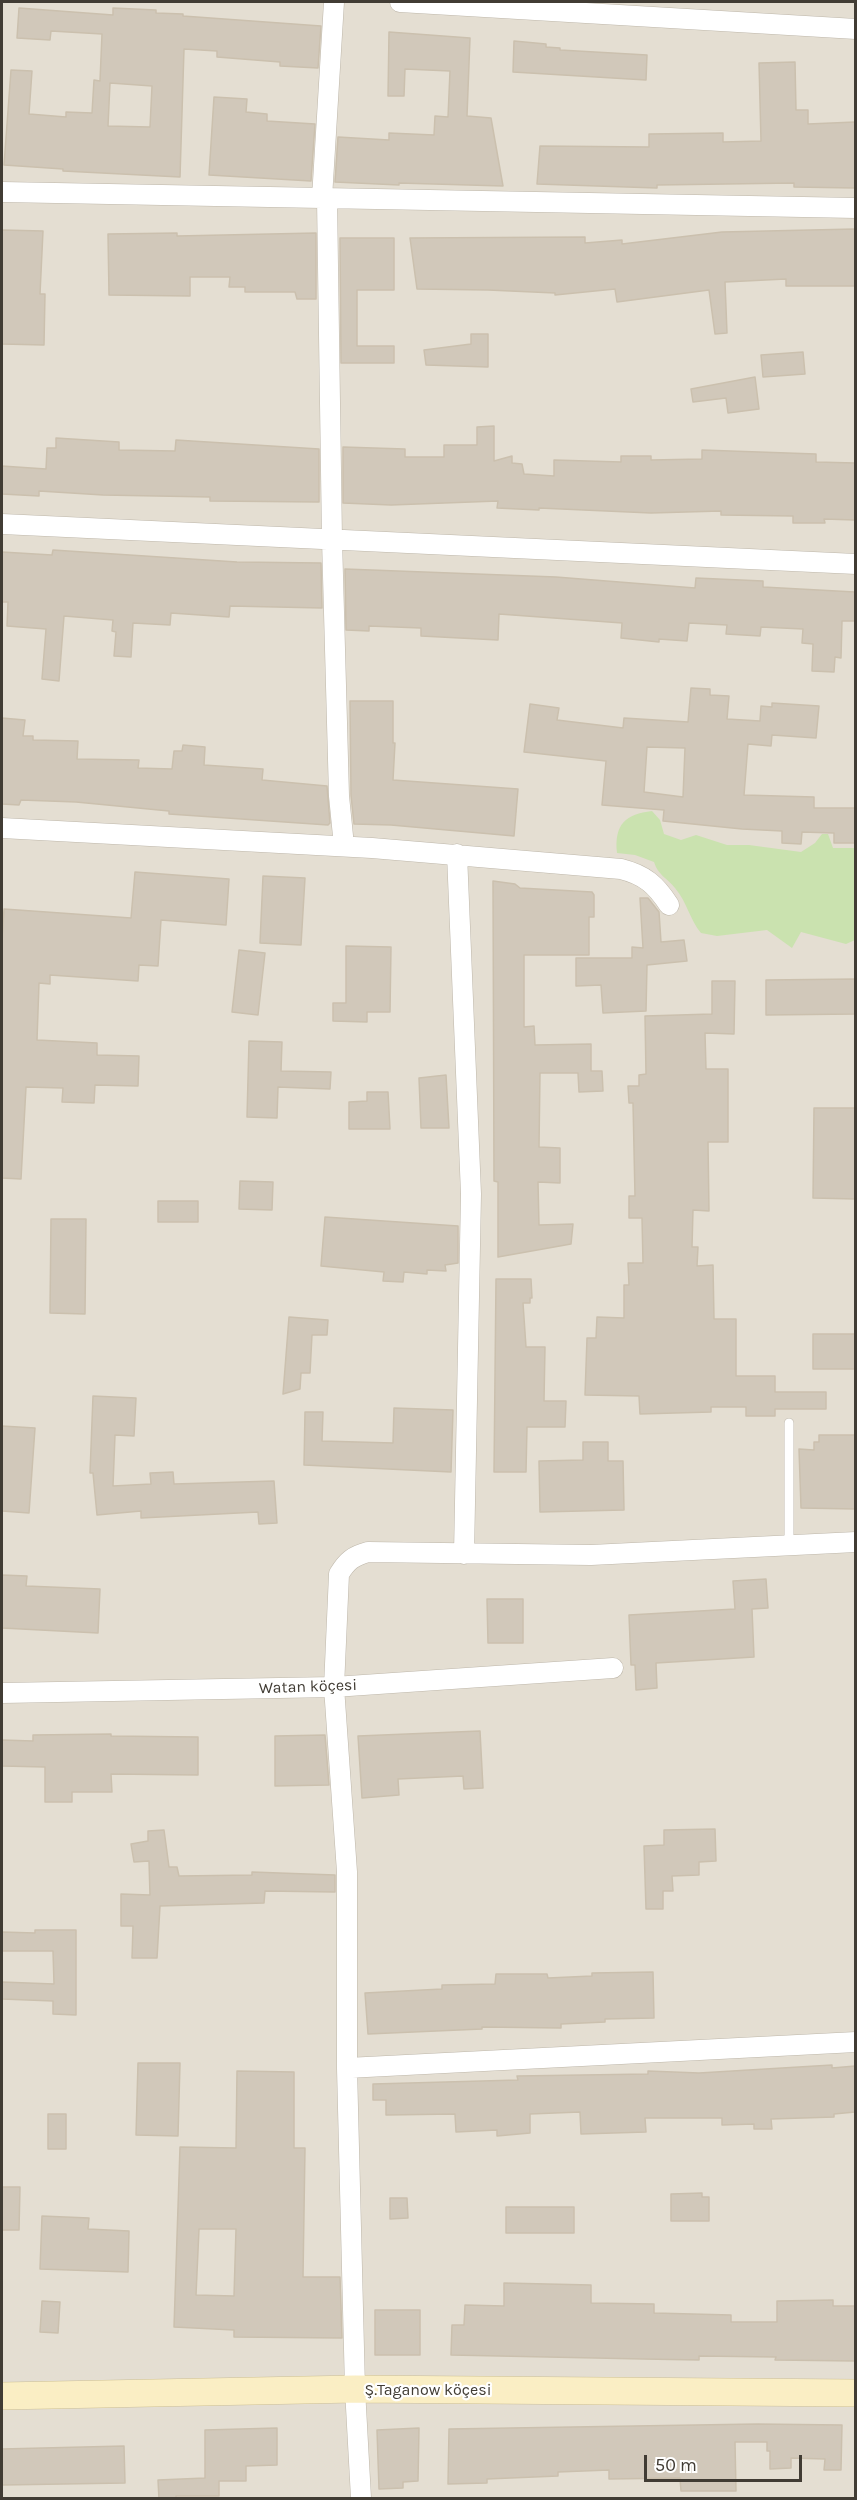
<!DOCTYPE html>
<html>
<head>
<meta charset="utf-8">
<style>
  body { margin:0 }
  #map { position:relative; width:857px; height:2500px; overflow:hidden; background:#f0ede3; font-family:Karla,sans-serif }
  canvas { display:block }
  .frame { position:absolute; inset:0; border:3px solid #413c34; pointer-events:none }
  .scale { position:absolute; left:644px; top:2455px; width:158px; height:27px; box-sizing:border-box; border:3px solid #413c34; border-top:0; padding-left:8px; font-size:18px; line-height:21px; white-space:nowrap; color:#413c34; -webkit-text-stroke:4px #fff; paint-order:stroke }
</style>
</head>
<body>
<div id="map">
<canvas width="857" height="2500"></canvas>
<div class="frame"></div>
<div class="scale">50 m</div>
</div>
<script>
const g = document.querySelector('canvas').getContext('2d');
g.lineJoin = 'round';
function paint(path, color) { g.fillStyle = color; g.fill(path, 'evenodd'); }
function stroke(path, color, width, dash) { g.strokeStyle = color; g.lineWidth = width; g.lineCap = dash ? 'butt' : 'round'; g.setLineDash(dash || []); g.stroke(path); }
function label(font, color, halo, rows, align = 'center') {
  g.font = font + ' Karla,sans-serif'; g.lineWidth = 4.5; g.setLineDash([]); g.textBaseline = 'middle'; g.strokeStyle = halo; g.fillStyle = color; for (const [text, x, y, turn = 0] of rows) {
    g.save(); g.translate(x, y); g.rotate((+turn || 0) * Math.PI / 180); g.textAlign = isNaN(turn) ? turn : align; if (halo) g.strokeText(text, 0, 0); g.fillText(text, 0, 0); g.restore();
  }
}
const residential = new Path2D(`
  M2,2H855V2498H2Z`);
const green = new Path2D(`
  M652,811L660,820L664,834L681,840L696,835L727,845H749L801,852L815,843L822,834H828L833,848H855V940L846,944L801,932L792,948L767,930L717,936L701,933C690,920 687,902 675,888C667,878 658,875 654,862L635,855L617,853C614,824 626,814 652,811Z`);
const building = new Path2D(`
  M19,8L113,15V8L156,10V13L183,14V16L321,26L318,68L280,66V62L217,57V51L184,49L180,177L63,171V169L4,165L11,70L32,71L29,114L66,117V112L92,113L94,80L100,81L102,34L51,31L50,40L17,38ZM110,83L152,86L150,127L108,126Z
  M389,32L470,38L467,116L491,118L503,186L399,183V185L335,182L338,137L389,140V133L434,135L435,116L448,117L450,71L405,69L404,96H388Z
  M514,41L546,44V47L560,48V50L647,55L646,80L513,72Z
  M795,62L796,110H808V124L855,122V188L794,187V183L657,185V188L537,184L540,146L649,147V134L723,133V142L761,141L759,63Z
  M214,97L247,99L246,112L267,114V121L315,124L311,181L209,175Z
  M855,229V286H786V279L725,282L727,333L715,334L709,290L617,302L615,289L555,295V293L488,290L417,289L410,238L585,237V243L622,240V244L722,232Z
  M2,230L43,231L40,294H45L44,345L2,344Z
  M177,233V236L316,233V299H297L295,292H245V287H229L230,277H190V296L109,295L108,234Z
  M340,238H394V290H357V346H394V363H341Z
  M471,334H488V367L426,365L424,350L471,344Z
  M803,352L805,374L763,377L761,355Z
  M755,377L759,409L728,413L726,398L693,402L691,389Z
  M494,426V461L512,456V463L522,464L524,474L554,476V460L621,462V456H651V460L702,459V450L816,454V462L855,463V520L824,519L825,523H793V516L721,515V511L651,513L539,508V510L497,508L498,501L391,505L343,503V447L405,449V457H444V445H477V427Z
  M56,438L119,442V450L175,451L176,440L319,449V502L210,501V497L103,495L39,491V496L2,494V466L46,469L47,448H56Z
  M53,550L237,562L321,563L322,608L230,606L229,617L171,613L170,625L133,623L131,657L114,656L116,632L112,631L113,620L64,616L59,681L42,679L46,629L7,626L8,602H2V552L52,555Z
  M345,569L556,577L695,588L696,578L763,581V587L855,592V621H842L841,658L835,657L834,672L812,671L813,644L802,643L803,629L761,627L760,636L726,634L727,625L689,623L687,641L659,639V642L621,638L622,623L499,614L498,640L421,636V628L369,626V631L346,630Z
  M691,688L710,689V695L729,696L727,719L760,721L761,706L772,707V703L819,706L816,738L772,735L771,746L748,744L744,795L814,797V808H855V843H834V833L802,832L801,844L782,843V831L742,829L663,821L664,810L602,805L606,761L524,752L530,704L559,708L557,720L623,728L624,718L688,722ZM647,747L685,748L683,797L644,792Z
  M350,701H393V743H395L393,780L518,789L514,836L391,825L354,824L351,795Z
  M2,718L25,720L23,736H33V740L78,741L77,759L139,760L138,768L172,769L174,751H182L183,745L205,747L204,765L263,769L262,780L327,786L330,823L328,825L169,814V811L76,802L21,800L19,805L2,804Z
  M135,872L229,879L226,925L161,920L158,966L139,965L138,981L50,975V984L39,983L37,1040L97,1043V1055L139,1056L138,1086L95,1085L94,1103L62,1102L63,1088L26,1087L21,1179L2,1178V942L4,909L131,918Z
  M263,876L305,878L301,945L260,943Z
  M493,881L515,884L520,888L592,892L594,895V917H589V955H524V1027L534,1026L535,1045L591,1044V1071H602L603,1091L579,1092L578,1073H540L539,1147L560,1148V1183L538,1182L539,1225L573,1224L571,1244L498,1257V1182L494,1181Z
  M640,898H648L659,912L661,942L684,940L687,961L647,965L646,1011L603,1013L601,985L576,986V958H632V947L643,948Z
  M346,946L391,947L390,1012H367V1022L333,1021V1003H346Z
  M239,950L265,953L258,1015L232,1012Z
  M855,979V1014L766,1015V980Z
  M712,981H735L734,1034L705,1033L706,1069H728V1142H708L709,1211L693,1210L692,1247H698L697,1266L713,1265L714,1319H736V1376H775V1392H826V1409H775V1416H746V1407H711V1412L640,1414L639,1396L585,1395L587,1338H596L597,1317L624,1318V1285H629L628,1263H643L642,1218H629V1196H635L633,1103H629L628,1086H639V1075L646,1074L645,1016L712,1014Z
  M249,1041L282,1042L281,1071L331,1072L330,1089L278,1087L277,1118L247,1117Z
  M446,1075L449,1128H421L419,1078Z
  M367,1092H388L390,1129H349V1102L367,1101Z
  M814,1108H855V1199L813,1198Z
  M240,1181L273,1182L272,1210L239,1209Z
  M158,1201H198V1222H158Z
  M325,1217L458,1226V1263L445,1265L446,1271L427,1270V1274L404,1272L403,1282L383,1281L384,1272L321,1266Z
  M51,1219H86L85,1314L50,1313Z
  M496,1279H531L532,1298H530V1303H523L526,1347H545L544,1401H566L565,1427H527L526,1472H494Z
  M289,1317L328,1320L327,1335H312L310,1373H301L300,1389L283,1394Z
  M813,1334H855V1369H813Z
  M93,1396L136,1398L134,1436L115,1435L113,1486L151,1484L150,1473L173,1472L174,1484L274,1481L277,1523L259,1524L258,1512L141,1518V1511L97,1515L93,1473H90Z
  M394,1408L453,1410L451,1472L304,1465L305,1412H323L322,1441L393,1443Z
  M2,1426L35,1428L29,1513L2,1511Z
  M819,1435H855V1509L801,1508L799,1449L814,1450V1442H819Z
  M583,1442H608V1461H623L624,1510L540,1512L539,1461L583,1460Z
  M2,1575L27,1576L26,1586L100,1589L98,1633L2,1628Z
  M766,1579L768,1608L752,1609L754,1657L656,1663L657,1688L636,1690L635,1665H631L629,1615L735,1609L733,1581Z
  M487,1599H523V1643H488Z
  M480,1731L483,1788L464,1789L463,1776L398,1779L399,1795L362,1798L358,1736Z
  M111,1734V1736L198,1737V1775L111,1774L112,1792H72V1802H45V1767L2,1766V1740L33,1741V1735Z
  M325,1735L329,1785L275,1786V1736Z
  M715,1829L716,1861L699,1862V1875L672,1876L673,1891H663V1909H646L644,1846L664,1845V1830Z
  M164,1830L169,1867H177L179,1876L252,1875V1872L335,1875V1892L265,1891L264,1903L160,1906L157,1958H132L133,1926H121V1894L150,1895L149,1861L134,1862L131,1844L148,1841V1831Z
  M35,1930H76V2015L53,2014V2001L2,1999V1982L54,1984L53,1951H2V1932L35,1933Z
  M653,1972L654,2018L605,2019V2022L561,2024V2028L482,2027V2029L368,2034L365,1993L442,1989V1985L495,1984L496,1974H547L548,1978L592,1976V1973Z
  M138,2063H180L178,2136L136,2135Z
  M832,2065V2068L855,2066V2112L834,2114V2117L771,2119L772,2129H754V2124L722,2125V2118H645L646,2132L581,2134L580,2112L530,2114V2133L497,2136V2130L456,2132L455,2114L386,2115V2100H373V2084L518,2080L517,2076L648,2074V2071L699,2073Z
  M237,2071L294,2072V2148H305L303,2277H340L342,2338L234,2337V2330L174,2327L180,2147L236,2148ZM199,2229H236L234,2296L196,2295Z
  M48,2114H66V2149H48Z
  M2,2187H20L19,2230H2Z
  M702,2193V2197H709V2221H671V2194Z
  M390,2198H407L408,2218L390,2219Z
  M506,2207H574V2233H506Z
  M42,2216L89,2218L88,2229L129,2231L128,2272L40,2269Z
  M504,2283L591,2285V2303L654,2304V2313L731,2315V2322H777V2301L833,2300V2306H855V2361L775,2360L776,2357L699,2356V2360L643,2359L451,2355L452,2325H464L465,2305L504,2306Z
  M42,2301L60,2302L58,2333L40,2332Z
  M375,2310H420V2355H375Z
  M757,2424L842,2425L841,2470H824L825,2459L791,2458V2468L770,2469V2451H767V2442H735L736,2491H681L680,2478L609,2479V2470L558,2472V2476L487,2479V2483L448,2484L449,2429Z
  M277,2428V2465L246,2466V2481H219V2496H176V2499H159L158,2480L205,2478V2430Z
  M419,2428L418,2481L403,2482V2488L379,2489L377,2430Z
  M124,2446L125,2483L2,2485V2449Z`);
const lane = new Path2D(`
  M789,1545V1423`);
const street = new Path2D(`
  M400,2L856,29
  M2,192L856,208
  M322,198L334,2
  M327,198L332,539L339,796L344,846
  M2,524L856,564
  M2,828L372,848L621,869C645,875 656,885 669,905
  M457,854L471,1194L464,1554
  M2,1693L334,1687L613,1668
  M347,2068L856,2042
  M361,2498L355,2389L347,2068V1872L334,1687L339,1574C347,1561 353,1556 368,1552L591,1555L856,1542`);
const secondary = new Path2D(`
  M2,2396L355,2389L856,2393`);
const streetNames = [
  ["Watan köçesi",308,1687,-2],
  ["Ş.Taganow köçesi",428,2390]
];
paint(residential, '#e4ded2');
paint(green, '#cae2af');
paint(building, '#d1c8ba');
stroke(building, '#cbc0ae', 1.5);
stroke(lane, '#beb7aa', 10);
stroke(street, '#beb7aa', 21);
stroke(secondary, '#cdc096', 28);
stroke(lane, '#fff', 9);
stroke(street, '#fff', 20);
stroke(secondary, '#faeec4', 27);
label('16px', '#413c34', '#fff', streetNames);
</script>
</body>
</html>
